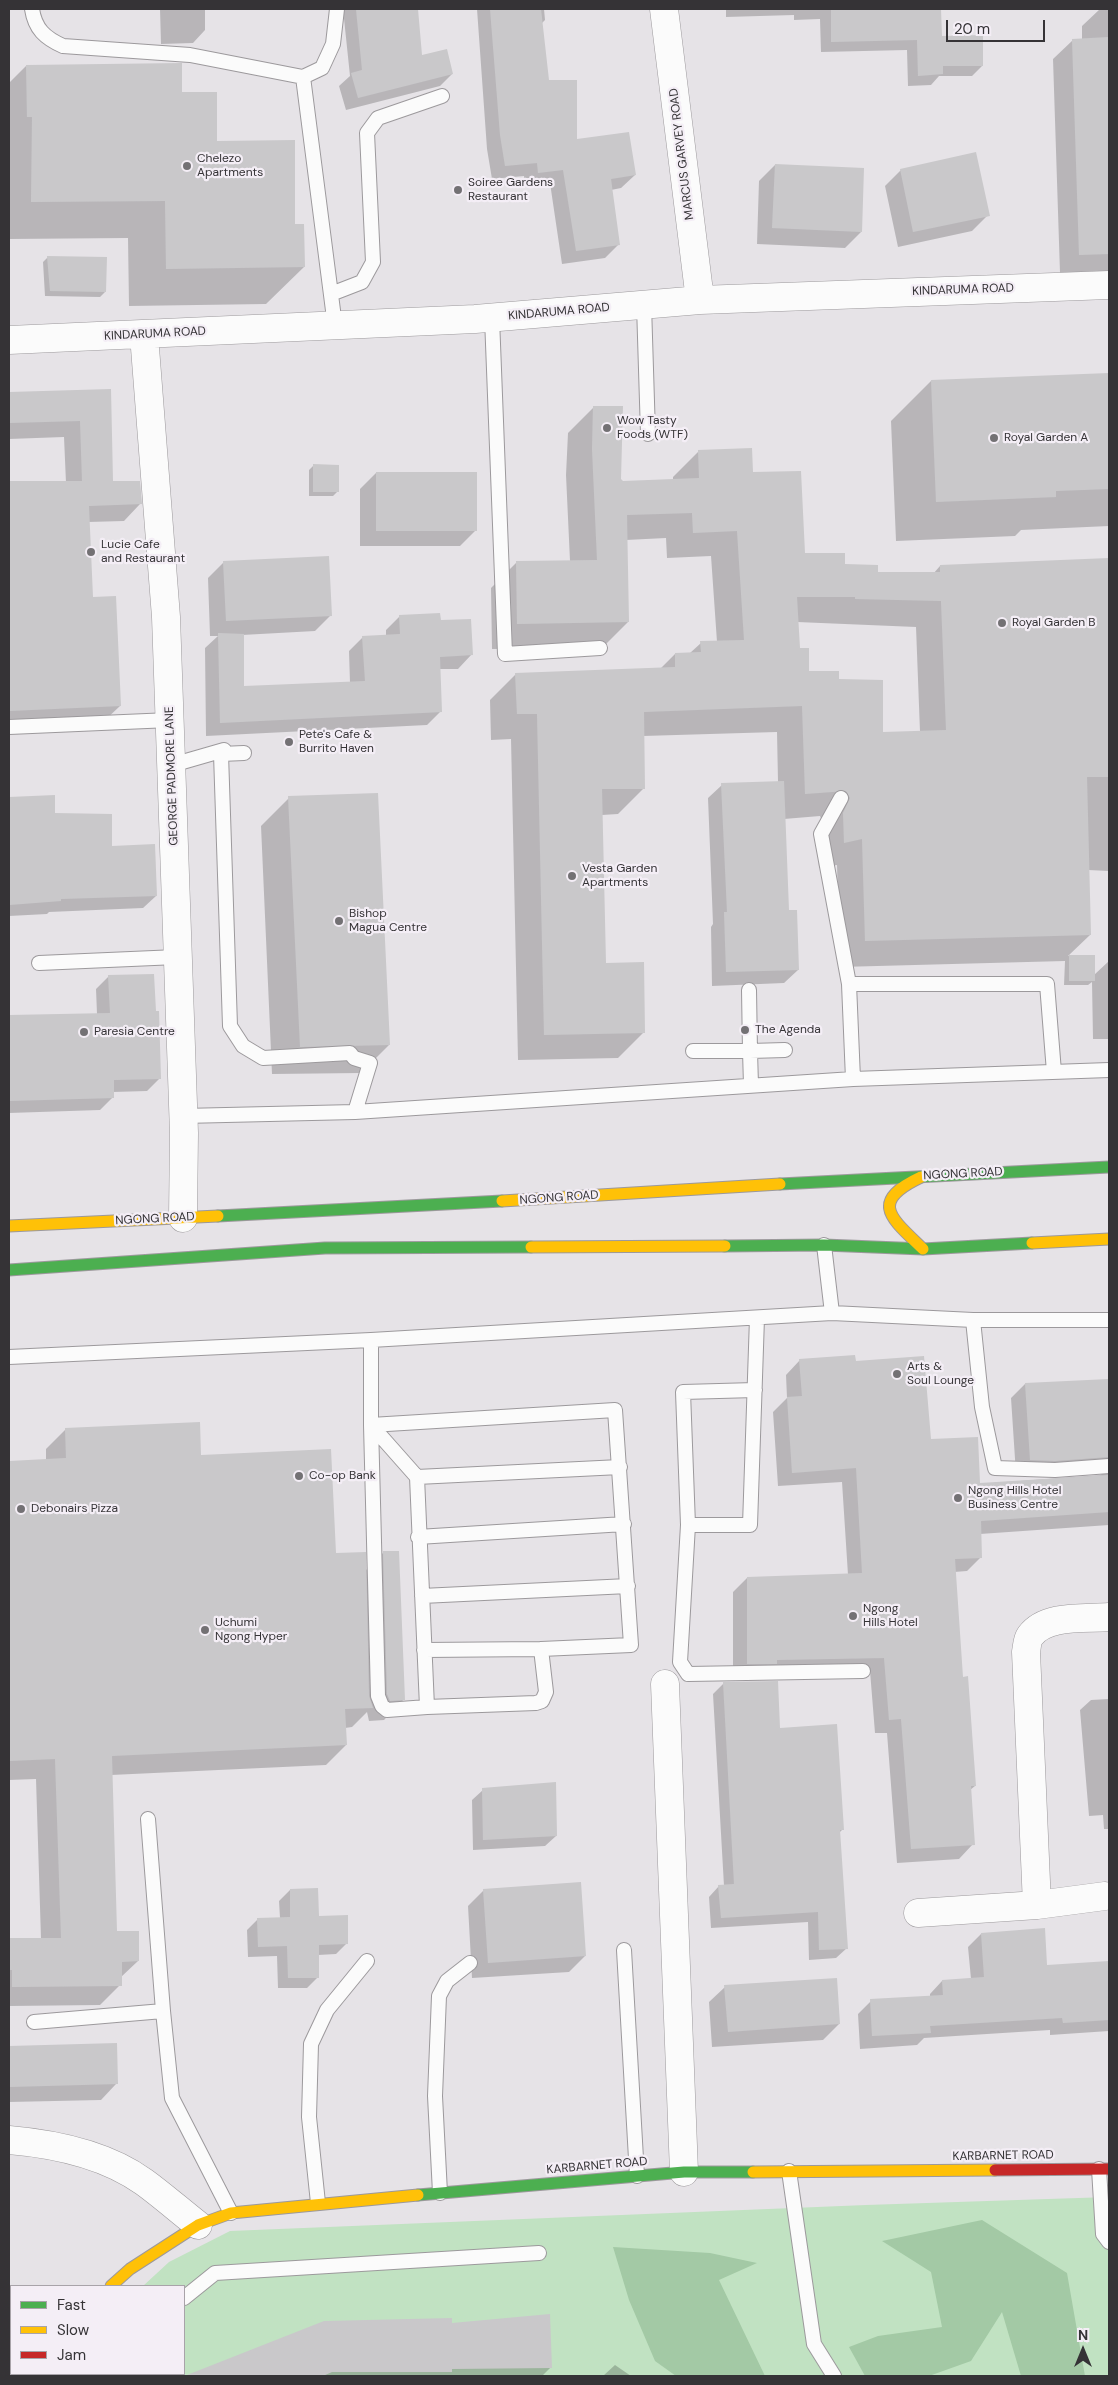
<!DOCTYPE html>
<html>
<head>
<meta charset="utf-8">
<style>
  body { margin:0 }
  #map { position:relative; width:1118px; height:2385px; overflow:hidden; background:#e6e3e7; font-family:"DM Sans",sans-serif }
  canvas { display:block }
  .frame { position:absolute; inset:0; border:10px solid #353336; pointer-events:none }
  .legend { position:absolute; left:10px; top:2285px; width:175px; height:90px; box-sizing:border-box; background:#f4eef6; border:1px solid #a8a3a9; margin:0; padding:6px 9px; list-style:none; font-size:15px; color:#353336 }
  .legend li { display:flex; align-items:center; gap:10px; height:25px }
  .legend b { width:25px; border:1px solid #a8a3a9 }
  .north { position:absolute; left:1058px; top:2325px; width:50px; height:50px; -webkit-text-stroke:4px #f4eef6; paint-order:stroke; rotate:0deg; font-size:14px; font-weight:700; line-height:20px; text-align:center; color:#353336 }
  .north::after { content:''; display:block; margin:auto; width:18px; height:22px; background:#353336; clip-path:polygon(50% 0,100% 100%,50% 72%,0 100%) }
  .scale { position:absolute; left:946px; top:20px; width:99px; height:22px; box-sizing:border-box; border:2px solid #353336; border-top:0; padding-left:6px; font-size:15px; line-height:18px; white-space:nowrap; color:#353336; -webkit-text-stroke:4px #f4eef6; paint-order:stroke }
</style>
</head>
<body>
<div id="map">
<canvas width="1118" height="2385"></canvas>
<div class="frame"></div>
<ul class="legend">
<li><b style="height:6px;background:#4caf50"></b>Fast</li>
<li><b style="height:6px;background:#ffc107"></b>Slow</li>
<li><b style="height:6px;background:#c62828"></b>Jam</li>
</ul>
<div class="north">N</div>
<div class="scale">20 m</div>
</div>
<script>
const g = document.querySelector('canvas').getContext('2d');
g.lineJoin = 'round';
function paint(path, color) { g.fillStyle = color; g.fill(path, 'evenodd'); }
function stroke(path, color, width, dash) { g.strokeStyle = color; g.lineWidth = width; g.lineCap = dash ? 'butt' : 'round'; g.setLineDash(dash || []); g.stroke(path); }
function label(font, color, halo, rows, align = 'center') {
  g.font = font + ' "DM Sans",sans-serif'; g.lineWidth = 4.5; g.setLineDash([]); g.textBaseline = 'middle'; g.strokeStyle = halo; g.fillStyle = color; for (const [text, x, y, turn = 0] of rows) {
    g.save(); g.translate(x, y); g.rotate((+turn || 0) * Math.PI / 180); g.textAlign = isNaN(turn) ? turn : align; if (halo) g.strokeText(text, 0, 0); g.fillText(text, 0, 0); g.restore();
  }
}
const green = new Path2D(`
  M1109,2197V2376H47L50,2374H184V2286H143L169,2262L230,2231L866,2205Z`);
const forest = new Path2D(`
  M982,2220L1067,2273L1085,2376H1021L1002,2312L971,2361L929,2376H865L849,2347L878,2336L942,2327L931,2272L882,2241Z
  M613,2247L710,2253L757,2263L719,2280L765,2376H676L655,2361L629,2300Z`);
const shadow = new Path2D(`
  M160,9H205V30L193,43L161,44Z
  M343,9H416L421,57L452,74L440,86L346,110L339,86L350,76Z
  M477,9H544L545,20L541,24L548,82L576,141L635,175L621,188L611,190L619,244L605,258L562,264L550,183L525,186L524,176L492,179L487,149Z
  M726,9H940L941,37L982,66L972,76H939L931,85L908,86L907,50L821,52L820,19L794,20V15L726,17Z
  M1100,9H1109V272L1060,273L1053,59L1073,40L1082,39V26Z
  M26,66L181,94L216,143L294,225L304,267L266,304L129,306L128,238L9,239V83Z
  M775,165L861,232L845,248L757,244L759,181Z
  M901,170L988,215L972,231L898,247L885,186Z
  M48,257L105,292L100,297L45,296L43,262Z
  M1109,374V526L1021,530L1015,536L896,541L891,421L931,381Z
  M109,390L112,483L140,504L124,521L88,522L92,598L120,706L103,722L9,726V483H66L64,437L9,439V393Z
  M594,407L619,479L623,482L673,480V477L699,451L752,473L803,554L877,574H933L940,566L1109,559V871L1088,870L1090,935L1068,956L1094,957V975L1109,961V1039H1093L1092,982L1088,985H1064L1065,961L840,967L837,865L819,868L817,840L824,825L820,816L784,819L787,911L798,970L784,983L712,986L711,927L713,924L708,798L722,785L778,782L777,732L643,736L644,788L618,814L602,815L604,965L644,1032L618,1058L518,1060L511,739L491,740L490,700L516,674L660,669L675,654L690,653L701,643L717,642L711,556L667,558L666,538L626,540L628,622L602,648L492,649L491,588L517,562L570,561L566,475L568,433ZM797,622L916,627L920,732L882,733L838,681L808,673L799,649Z
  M314,465L338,491L333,496H309V470Z
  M376,473L476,530L460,546H360V489Z
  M224,562L331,615L315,631L242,635V687L350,683L349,651L363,637L386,636V630L400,616L440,621L472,654L458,669H439L441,711L427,725L206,736L205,648L218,636H210L208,578Z
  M53,797L54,814L111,847L156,896L143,908L49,912L47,914L9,916V798Z
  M289,798L389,1045L361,1073L272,1074L261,826Z
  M109,976L160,1078L147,1091L113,1092V1097L100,1110L9,1113V1017L97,1014L96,989Z
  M800,1360L855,1363L930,1440L978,1484L1102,1475L1094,1471L1016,1474L1011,1398L1025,1384L1109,1380V1525L980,1534L981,1557L967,1571L954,1572L962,1678L975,1786L970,1790L973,1844L959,1859L897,1863L887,1733H875L870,1671L765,1674L733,1678V1592L747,1578L848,1575L842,1482L778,1486L773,1412L787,1398L786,1375Z
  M66,1429L200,1456L335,1555L365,1571L384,1552L404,1699L384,1720L369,1721L367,1712L352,1727L345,1728L346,1745L326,1765L111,1775L116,1933L138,1961L120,1978V1985L100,2005L9,2006V1940L41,1939L36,1779L9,1780V1462L46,1460V1449Z
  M724,1683L779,1729L843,1829L839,1833L847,1948L836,1958L809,1960L808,1922L711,1928L709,1897L719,1886H724L713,1694Z
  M1109,1699V1829H1104L1103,1815L1089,1816L1080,1710L1091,1700Z
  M483,1790L556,1836L545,1846L473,1850L472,1800Z
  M290,1890L347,1943L336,1954L318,1955V1977L307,1988H278L277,1956L248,1957L247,1930L258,1919L280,1918L279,1901Z
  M484,1890L585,1956L569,1972L472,1978L468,1906Z
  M981,1934L1046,1966L1109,1962V2031L1050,2035V2030L924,2038L917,2045L860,2049L858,2014L871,2001L930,1997V1994L942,1981L971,1979L968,1947Z
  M725,1987L839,2024L823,2040L712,2047L709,2002Z
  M115,2044L116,2084L101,2100L9,2102V2047Z
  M451,2324L551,2367L542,2376H200L209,2367Z
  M615,2365L631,2376H603Z`);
const building = new Path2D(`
  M356,9H418L422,55L447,49L453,74L358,98L351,73L362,70Z
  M490,9H541L549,80H577V139L629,132L636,175L611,179L620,245L576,251L563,170L538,173L537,163L505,166L500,135Z
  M831,9H941L942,36L983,35V66H943V74L918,76L917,40L831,42Z
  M1109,37V254L1079,255L1072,39Z
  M182,63V92H217V141L295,140V224H304L305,267L166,269L165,201L31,202L32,117H27L26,65Z
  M976,152L990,216L913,232L900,169Z
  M775,164L864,168L862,232L772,228Z
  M47,256L107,257L106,292L50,291Z
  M1109,373V489L1056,491V497L936,502L931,380Z
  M111,389L113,481H140L142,504L89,506L93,597L116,596L121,706L9,711V481H82L80,421L9,423V392Z
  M593,406H623L621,479L623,481L699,478L698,450L752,448L753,472L801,471L805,553H845V564L878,565V572H940V565L1109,558V777H1087L1091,935L865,941L862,839L844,843L843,813L850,798L846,791L805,794L802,706L644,712L645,789H602L606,963L644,962L645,1033L544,1035L537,714H517L515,673L675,667V653L701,652L700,641L744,640L737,531L693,533L692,513L627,515L629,622L517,624L516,561L597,560L592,449ZM797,597H855V599L941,601L946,730L883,732V680L839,679V671H809V648H800Z
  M313,464L339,465V492H313Z
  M376,472H477V531H376Z
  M329,556L332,616L226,621L223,561Z
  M440,613L441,620L471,619L473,655L440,657L442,712L220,723L218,633L244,634V686L365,681L362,636L400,634L399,615Z
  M784,781L789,910H797L799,970L726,972L724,912H727L721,783Z
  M378,793L390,1045L300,1047L288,796Z
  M55,795V813L112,814V846L155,844L157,896L61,899V901L9,905V797Z
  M1069,955H1095V981H1069Z
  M154,974L156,1011H159L161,1079L114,1080V1098L9,1101V1015L110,1013L108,975Z
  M855,1355L856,1361L924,1356L931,1439L978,1437L980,1483L1109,1475V1512L981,1521L982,1558L955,1559L963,1677L968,1676L973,1746L976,1786H971L975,1845L911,1849L901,1719L889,1720L884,1658L777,1660V1664H747V1577L862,1573L856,1468L792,1473L787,1397L802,1396L799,1359Z
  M1109,1379V1457L1055,1461L1030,1460L1025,1383Z
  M200,1422L201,1455L331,1449L336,1553L366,1552L369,1696L373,1708L345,1709L347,1745L112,1756L117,1931H139V1961L122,1962V1986L12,1987V1970H9V1938H61L55,1759L9,1761V1461L66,1458L65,1428Z
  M383,1551H399L405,1700L390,1701L387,1694Z
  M778,1681L780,1728L837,1724L844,1830H840L848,1949L819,1950L818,1912L721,1918L718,1885L734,1884L723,1682Z
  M556,1782L557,1836L483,1840L482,1788Z
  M581,1882L586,1956L488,1963L483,1889Z
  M318,1888L319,1916L348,1915V1944L319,1945V1978H288L287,1946L258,1947L257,1918L290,1917V1889Z
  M1045,1928L1047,1965L1109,1961V2020L1063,2023L1062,2018L930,2026L931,2033L872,2036L870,1999L943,1995L942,1980L984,1977L981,1933Z
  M837,1978L840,2024L728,2032L724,1985Z
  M117,2043L118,2084L9,2087V2046Z
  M550,2314L552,2368L452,2369V2372H332L323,2376L187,2375L324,2321L452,2318V2323Z`);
const lane = new Path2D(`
  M32,9C35,29 45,38 63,46L190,55L303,77L335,326
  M303,77L322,68L333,44L337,9
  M331,294L362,282L373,262L367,133L378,118L442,96
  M644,305L648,434
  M492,318L505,654L600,648
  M9,727L170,720
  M221,754L244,753
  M172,765L224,750L221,754L230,1026L243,1046L263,1058L350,1053L354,1058L370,1063L355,1112
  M841,798L821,834L849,984L853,1079
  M39,963L177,957
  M849,984H1047L1054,1072
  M749,990L750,1051L785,1050
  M693,1051H750L751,1085
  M183,1116L355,1112L853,1079L1109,1070
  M824,1245L832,1313
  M973,1320L982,1407L995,1468L1055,1470L1109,1466
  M371,1340V1425L417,1477L427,1707L536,1703L542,1701L546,1692L541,1649L631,1645L615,1410L371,1425L378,1696L382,1706L387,1710L427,1707
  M9,1357L371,1340L832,1313L973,1320H1109
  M755,1390L683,1392L688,1525H750L757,1318
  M417,1477L620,1467
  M688,1525L680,1662L688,1674L863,1671
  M418,1537L624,1524
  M422,1596L628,1586
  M424,1650L541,1649
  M148,1819L163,2011L172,2098L231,2213
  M624,1950L637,2176
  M34,2022L163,2011
  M1099,2169L1103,2234L1109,2242
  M789,2171L814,2344L834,2376
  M440,2193L435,2096L439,1996L447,1981L470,1963
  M318,2203L309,2117L311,2044L327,2010L367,1961
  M184,2298L215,2273L539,2253
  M86,2376L89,2374`);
const street = new Path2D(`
  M664,9L700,300
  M144,335L166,617L184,1133L183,1218
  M9,340L475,319L700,300L1109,285
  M665,1684L684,2172
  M1037,1905L1026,1652C1027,1647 1027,1640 1030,1636C1046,1614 1085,1619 1109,1617
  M918,1913L1037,1905L1105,1896
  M9,2140C56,2144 105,2154 144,2182C162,2195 180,2211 198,2225`);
const fast = new Path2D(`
  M780,1184L1109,1167
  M218,1216L502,1201
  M725,1246L824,1245L923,1249L1032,1243
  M9,1270L325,1248L531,1247
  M418,2195L684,2172H753`);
const slow = new Path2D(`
  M921,1177C868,1202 891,1218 923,1249
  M502,1201L780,1184
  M9,1226L218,1216
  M1032,1243L1109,1239
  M531,1247L725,1246
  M753,2172L995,2170
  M111,2286L130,2269L198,2225L231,2213L418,2195
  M18,2376L20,2374`);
const jam = new Path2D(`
  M995,2170L1109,2169`);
const markers = [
  [187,166,5,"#737174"],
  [458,190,5,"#737174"],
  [607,428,5,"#737174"],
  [994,438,5,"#737174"],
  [91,552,5,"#737174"],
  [1002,623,5,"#737174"],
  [289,742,5,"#737174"],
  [572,876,5,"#737174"],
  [339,921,5,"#737174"],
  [745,1030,5,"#737174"],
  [84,1032,5,"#737174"],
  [897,1374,5,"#737174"],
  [299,1476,5,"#737174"],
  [958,1498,5,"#737174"],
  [21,1509,5,"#737174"],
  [853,1616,5,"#737174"],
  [205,1630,5,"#737174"]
];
const streetNames = [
  ["MARCUS GARVEY ROAD",682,154,-97],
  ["KINDARUMA ROAD",963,290,-2],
  ["KINDARUMA ROAD",559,312,-5],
  ["KINDARUMA ROAD",155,334,-3],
  ["GEORGE PADMORE LANE",172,776,-92],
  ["NGONG ROAD",963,1174,-3],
  ["NGONG ROAD",559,1198,-4],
  ["NGONG ROAD",155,1219,-3],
  ["KARBARNET ROAD",1003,2156,-1],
  ["KARBARNET ROAD",597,2166,-5]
];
const poiNames = [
  ["Chelezo",197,159],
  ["Apartments",197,173],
  ["Soiree Gardens",468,183],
  ["Restaurant",468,197],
  ["Wow Tasty",617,421],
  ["Foods (WTF)",617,435],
  ["Royal Garden A",1004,438],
  ["Lucie Cafe",101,545],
  ["and Restaurant",101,559],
  ["Royal Garden B",1012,623],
  ["Pete's Cafe &",299,735],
  ["Burrito Haven",299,749],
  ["Vesta Garden",582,869],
  ["Apartments",582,883],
  ["Bishop",349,914],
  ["Magua Centre",349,928],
  ["The Agenda",755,1030],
  ["Paresia Centre",94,1032],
  ["Arts &",907,1367],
  ["Soul Lounge",907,1381],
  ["Co-op Bank",309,1476],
  ["Ngong Hills Hotel",968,1491],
  ["Business Centre",968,1505],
  ["Debonairs Pizza",31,1509],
  ["Ngong",863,1609],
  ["Hills Hotel",863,1623],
  ["Uchumi",215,1623],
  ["Ngong Hyper",215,1637]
];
paint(green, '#c1e2c2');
paint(forest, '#a3c9a5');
paint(shadow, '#0003');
paint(building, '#c9c8ca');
stroke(lane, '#9c999c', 16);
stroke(street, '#9c999c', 29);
stroke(fast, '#9c999c', 13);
stroke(slow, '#9c999c', 13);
stroke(jam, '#9c999c', 13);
stroke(lane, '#fbfbfb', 14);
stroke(street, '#fbfbfb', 28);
stroke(fast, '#4caf50', 11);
stroke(slow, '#ffc107', 11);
stroke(jam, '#c62828', 11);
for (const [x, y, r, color] of markers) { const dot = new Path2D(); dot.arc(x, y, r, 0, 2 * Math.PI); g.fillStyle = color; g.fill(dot); stroke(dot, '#f4eef6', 2); }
label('12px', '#353336', '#f4eef6', streetNames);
label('12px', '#353336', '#f4eef6', poiNames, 'left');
</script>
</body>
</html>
